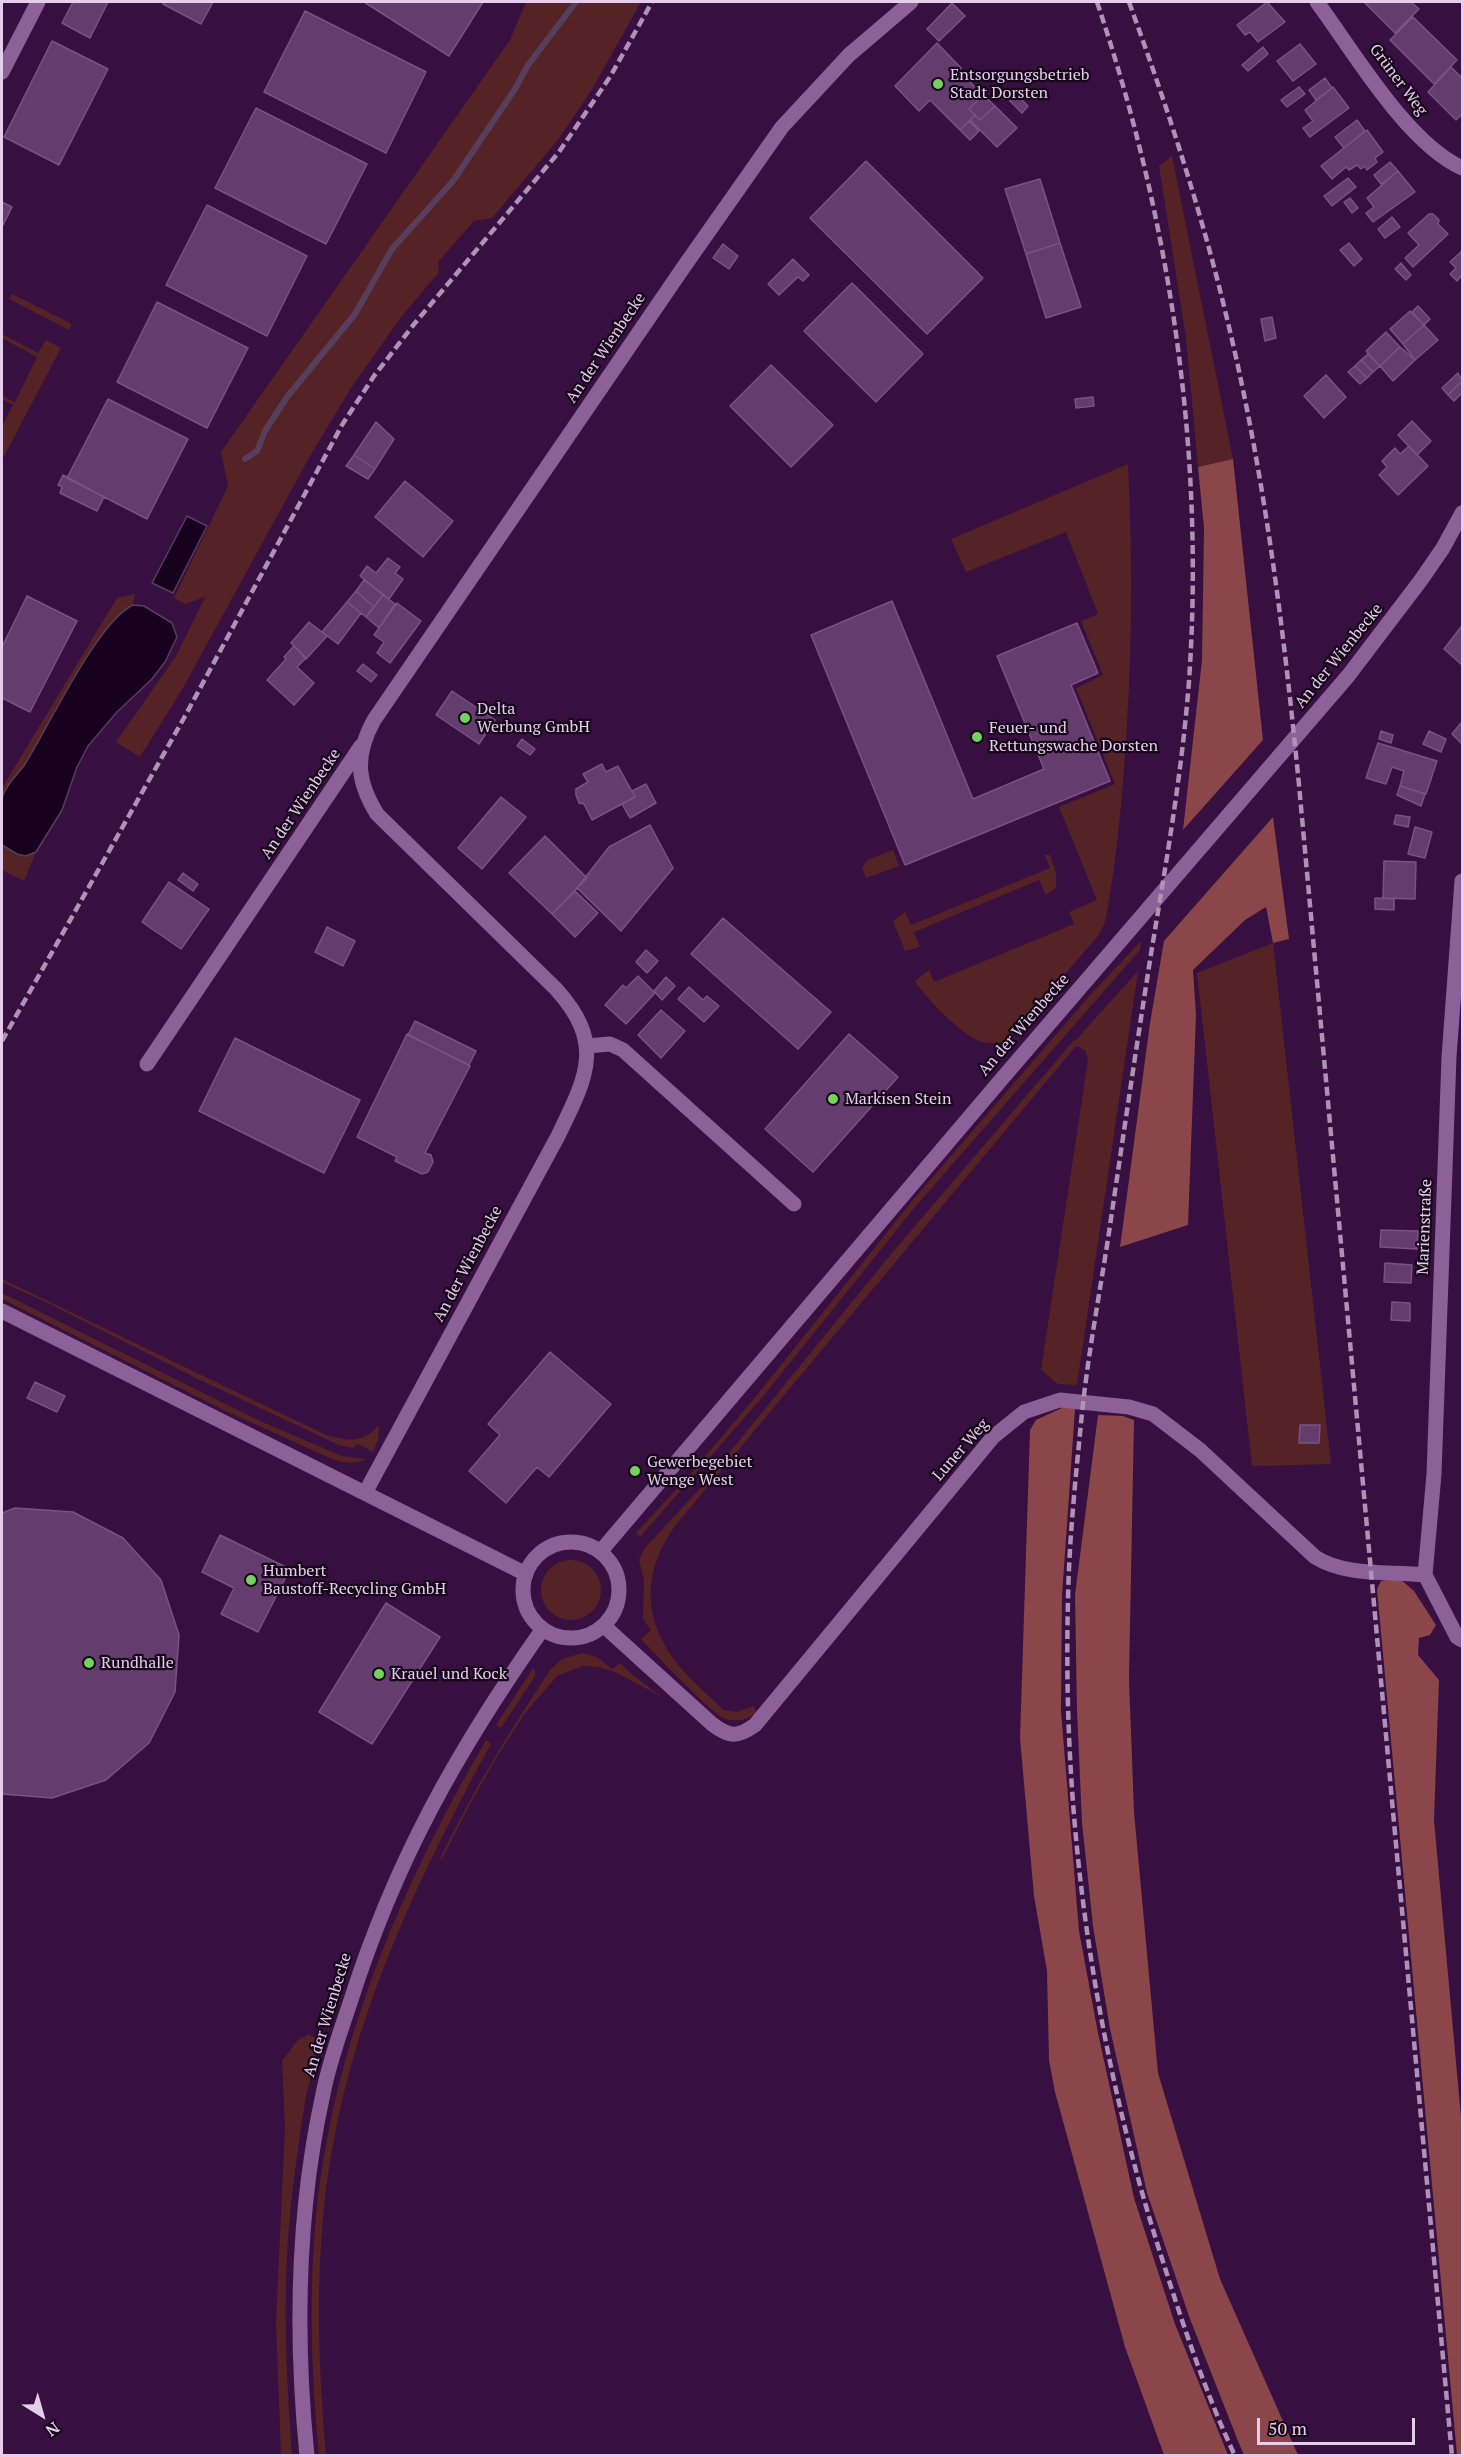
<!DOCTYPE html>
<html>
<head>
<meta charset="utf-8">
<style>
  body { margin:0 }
  #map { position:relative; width:1464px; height:2457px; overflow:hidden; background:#370f41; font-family:"PT Serif",serif }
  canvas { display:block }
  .frame { position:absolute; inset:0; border:3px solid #e5cdeb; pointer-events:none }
  .north { position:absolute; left:12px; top:2385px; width:60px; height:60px; -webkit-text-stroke:4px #16061a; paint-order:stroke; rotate:143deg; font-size:16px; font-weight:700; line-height:24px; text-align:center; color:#e5cdeb }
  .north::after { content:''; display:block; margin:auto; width:21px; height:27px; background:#e5cdeb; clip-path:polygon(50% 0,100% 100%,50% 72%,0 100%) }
  .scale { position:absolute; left:1257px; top:2418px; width:158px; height:27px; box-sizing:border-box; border:3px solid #e5cdeb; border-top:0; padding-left:8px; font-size:18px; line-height:21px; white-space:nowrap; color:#e5cdeb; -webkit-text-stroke:4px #16061a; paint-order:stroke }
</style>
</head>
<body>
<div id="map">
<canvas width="1464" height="2457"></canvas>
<div class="frame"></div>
<div class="north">N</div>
<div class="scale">50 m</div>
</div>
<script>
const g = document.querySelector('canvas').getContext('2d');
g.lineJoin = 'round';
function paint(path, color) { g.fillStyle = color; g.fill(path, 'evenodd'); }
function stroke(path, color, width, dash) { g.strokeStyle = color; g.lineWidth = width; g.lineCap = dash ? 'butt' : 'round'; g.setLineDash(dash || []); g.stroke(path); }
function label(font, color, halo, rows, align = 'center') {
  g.font = font + ' "PT Serif",serif'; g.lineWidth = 4.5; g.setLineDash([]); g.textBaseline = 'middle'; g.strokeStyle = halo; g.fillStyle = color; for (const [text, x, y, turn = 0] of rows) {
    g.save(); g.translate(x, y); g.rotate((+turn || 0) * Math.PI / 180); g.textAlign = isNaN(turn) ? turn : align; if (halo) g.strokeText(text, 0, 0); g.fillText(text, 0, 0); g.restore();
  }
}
const green = new Path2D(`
  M526,2H641L591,91L558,140L492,218L474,221L438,262L439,272L402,316L351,388L310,456L183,688L140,757L116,742L176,656L205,597L185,604L174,598L228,486L221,452L510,40Z
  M1172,156L1233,459L1198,467L1186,338L1159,166Z
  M12,294L72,324L69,330L9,299Z
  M2,334L38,353L46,340L61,348L2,460V426L13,405L2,399V396L15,402L37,357L2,338Z
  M1128,464C1133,566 1132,667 1124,769C1120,820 1115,872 1105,922L1098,936L1006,1042C996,1044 983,1044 973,1038C957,1029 925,997 915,981L929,970L934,982L1074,924L1069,912L1097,900L1059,807L1115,784L1076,688L1103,675L1081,621L1098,614L1066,532L966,572L951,539Z
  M135,594L133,605C98,622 48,727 25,763C18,775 9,786 2,797V788L117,598Z
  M2,845L31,855L36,852L24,881L2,870Z
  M893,850L899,866L866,878L862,868L867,860Z
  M1045,855H1050L1056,873V888L1046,895L1039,880L914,932L920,947L905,951L893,921L905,912L911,925L1050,868Z
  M1141,941L1140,950L915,1207L760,1400L640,1537L636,1533L693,1471L757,1395L912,1201L1091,994Z
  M1273,943L1331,1464L1252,1466L1197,973Z
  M1138,971L1077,1385L1058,1384L1041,1370L1088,1060L1085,1050L1076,1046L679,1521C648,1560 640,1604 667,1649C680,1672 705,1691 723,1710L737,1712L754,1706L756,1713C747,1720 737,1722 726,1719C712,1715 655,1653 641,1639L651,1630L643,1619L644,1580L639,1560L644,1549L703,1485L891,1254L1075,1039V1041Z
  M2,1279L326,1435C348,1441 362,1444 379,1425L378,1440L373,1452L358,1444L352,1448L339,1445L198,1379L48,1303L2,1282Z
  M2,1293L260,1421L342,1456L366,1459C354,1465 345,1463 332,1459L228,1412L2,1299Z
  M541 1590a30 30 0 1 1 60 0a30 30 0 1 1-60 0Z
  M582,1653L597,1657L612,1669L620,1663L634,1676L662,1697L615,1672L598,1667L583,1666L557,1676L525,1713L495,1760L470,1804L442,1859H440C471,1793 510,1731 550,1670L562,1659Z
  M533,1668L535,1671V1676L501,1728L496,1725Z
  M486,1740L491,1744C423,1868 360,1999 334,2139C314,2243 317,2351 326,2455H319C309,2351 307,2242 327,2139C353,1999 415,1862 486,1740Z
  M308,2034L316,2038C319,2056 310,2078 306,2096C300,2132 295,2168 291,2204C282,2288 286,2372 292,2455H281L276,2322L285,2127L282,2061L298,2040Z`);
const forest = new Path2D(`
  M1233,459L1263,740L1183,830L1202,660L1204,528L1198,467Z
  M1273,817L1289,939L1273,943L1266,907L1245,920L1193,970L1196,1015L1188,1225L1120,1247L1150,1023L1164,941Z
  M1066,1406L1075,1409L1062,1596L1061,1711L1079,1931L1098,2033L1134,2198L1175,2324L1228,2455H1164L1125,2347L1055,2092L1049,2060L1047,1971L1034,1896L1020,1738L1030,1430L1036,1420Z
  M1098,1415L1123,1416L1134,1420L1129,1679L1134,1812L1158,2073L1220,2279L1298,2455H1244L1238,2441L1190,2319L1147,2193L1110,2029L1093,1926L1082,1823L1077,1711L1075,1595Z
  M1399,1578L1414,1591L1436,1625L1430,1635L1419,1638L1418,1655L1439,1680L1434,1820L1462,2128V2455H1457L1377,1589L1381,1581Z`);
const water = new Path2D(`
  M187,516L207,526L173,593L152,583Z
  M133,605L144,606L172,623L177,637L165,662L152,679L117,712L88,746L77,767L62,810L36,852L26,856L17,854L2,845C1,830 0,813 2,799C4,787 18,774 25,764C48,728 97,622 133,605Z`);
const stream = new Path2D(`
  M245,459L257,451L265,431L287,397L355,314L392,249L453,181L515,89L528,65L576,2`);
const building = new Path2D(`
  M73,2H108L90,38L62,23Z
  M164,2H213L201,24L163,4Z
  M364,2H483L449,56Z
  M1267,2L1285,22L1258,42L1250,32L1245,35L1237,25Z
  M1364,2H1411L1419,9L1395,33Z
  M952,3L965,16L939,41L927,29Z
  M305,11L426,72L386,153L264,92Z
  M1413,17L1457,60L1434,84L1390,40Z
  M52,41L108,69L59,165L4,137Z
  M937,43L961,68L959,71L983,95L969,109L975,115L960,130L930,100L919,111L895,86Z
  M1300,44L1316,64L1293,81L1277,61Z
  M1263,47L1268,54L1248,71L1242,65Z
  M1451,67L1462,78V114L1456,120L1428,92Z
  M1325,78L1332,88L1316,100L1309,90Z
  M1299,87L1305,94L1287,107L1281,100Z
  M1333,87L1349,108L1310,137L1303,128L1313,121L1305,110Z
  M983,95L995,106L980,120L969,109Z
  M1017,95L1028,106L1022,113L1010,101Z
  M995,106L1017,128L997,147L970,120L975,115L980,120Z
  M256,108L367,164L326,244L215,188Z
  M1357,120L1365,131L1344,148L1335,137Z
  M969,121L979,131L970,140L960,130Z
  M1367,130L1383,152L1375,158L1377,162L1367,170L1365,166L1361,169L1357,165L1349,170L1346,167L1332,179L1321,166Z
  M866,161L983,278L927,334L810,218Z
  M1390,162L1398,171L1381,184L1374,175Z
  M1398,171L1415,192L1373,222L1366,213L1374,207L1367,198Z
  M1348,178L1356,187L1332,206L1324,196Z
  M1040,179L1060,243L1026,254L1005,189Z
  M1350,198L1358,208L1352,213L1344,202Z
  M2,202L12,207L2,227Z
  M207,205L307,256L267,336L166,285Z
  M1429,214H1433L1439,220L1438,224L1448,234L1413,267L1405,258L1419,245L1408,233Z
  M1392,217L1400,227L1385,238L1378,229Z
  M1060,243L1081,307L1046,318L1026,254Z
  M1349,243L1362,259L1354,266L1340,250Z
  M723,244L738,256L729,269L713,258Z
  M1462,251V275L1457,281L1450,274L1456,268L1450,262Z
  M793,259L809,275L803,281L798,277L779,295L768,284Z
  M1401,263L1411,275L1406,280L1395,269Z
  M852,283L923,354L876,402L804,331Z
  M157,302L248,348L207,428L117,382Z
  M1418,306L1430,319L1424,325L1412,312Z
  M1410,311L1424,325L1403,344L1390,329Z
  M1272,317L1276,338L1265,341L1261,319Z
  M1424,325L1438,340L1415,360L1403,344Z
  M1386,332L1400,347L1380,366L1366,351Z
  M1400,347L1415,360L1393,381L1380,366Z
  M1368,354L1380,366L1373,372L1361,360Z
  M1361,360L1373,372L1367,378L1355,366Z
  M771,365L833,425L791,467L730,406Z
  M1355,366L1367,378L1360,384L1348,372Z
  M1458,373L1462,381L1448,395L1442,388Z
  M1326,375L1346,397L1324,418L1304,396Z
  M1462,381V393L1454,401L1448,395Z
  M1093,397L1094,406L1076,408L1075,399Z
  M108,399L188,439L147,519L67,478Z
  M1412,421L1431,441L1417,455L1398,435Z
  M376,422L394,439L375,469L354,455Z
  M1409,446L1428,466L1398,495L1379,475L1387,467L1382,461L1395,448L1400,454Z
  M354,455L375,469L368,479L346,466Z
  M63,475L104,497L97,511L60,493L62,487L58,485Z
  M405,481L453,521L423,557L375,517Z
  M388,558L400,567L395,573L403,579L389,599L360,576L367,566L376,573Z
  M364,580L383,595L374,607L356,591Z
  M356,591L374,607L366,617L347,602Z
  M383,595L395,604L379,628L366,617Z
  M27,596L77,621L30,712L2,698V647Z
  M892,601L973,799L1044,769L997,656L1077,623L1098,673L1071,685L1110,781L905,865L811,635Z
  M347,602L361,613L338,644L322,632Z
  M397,603L421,621L390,663L377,653L384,642L374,635Z
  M309,622L327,636L306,659L291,643Z
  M1461,627L1462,628V665L1444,649Z
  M294,646L306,658L297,667L314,683L294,705L267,680L286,659L284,657Z
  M363,664L377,675L371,682L357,671Z
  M452,691L495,720L479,744L436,715Z
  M1461,723L1462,724V744L1452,734Z
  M1381,731L1393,735L1391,743L1379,739Z
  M1429,731L1446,739L1441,752L1423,744Z
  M522,739L535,749L530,755L517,746Z
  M1378,743L1437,761L1426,794L1400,786L1404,771L1392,767L1386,784L1366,778Z
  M602,764L606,772L618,766L635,797L592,820L584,804L579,803L576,795V789L588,782L583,774Z
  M646,784L656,803L630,818L622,804L635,797L632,791Z
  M1400,786L1425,794L1421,806L1397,795Z
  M501,797L526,817L482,869L458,848Z
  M1396,815L1410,817L1408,827L1394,824Z
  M650,825L673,868L621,931L577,888L609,847Z
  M1415,827L1432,832L1425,858L1408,854Z
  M545,836L587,878L552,914L509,873Z
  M1384,861L1416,862L1415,899L1383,898Z
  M183,873L198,884L193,891L178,880Z
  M169,882L209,909L181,949L142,922Z
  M575,891L598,913L575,937L552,914Z
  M1375,898L1394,899V910L1375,909Z
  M723,918L831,1012L798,1049L691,954Z
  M327,927L355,941L343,966L315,952Z
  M646,950L658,961L647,973L636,962Z
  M638,976L655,993L626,1024L605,1005L623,985L626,988Z
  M666,977L675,986L662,1000L654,991Z
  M689,987L703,1000L707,996L719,1006L704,1022L678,999Z
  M661,1010L685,1031L661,1058L638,1035Z
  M415,1021L476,1051L469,1065L408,1035Z
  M407,1034L470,1066L425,1153L431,1155L433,1162L428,1172L422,1174L395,1161L397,1157L357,1137Z
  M849,1034L898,1077L813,1172L765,1129Z
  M235,1038L360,1100L324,1173L199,1111Z
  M1381,1230L1418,1231L1417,1249L1380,1247Z
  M1385,1263L1412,1265L1411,1283L1384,1282Z
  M1392,1302L1410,1303V1321L1391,1320Z
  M550,1352L611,1404L549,1477L537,1467L506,1503L469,1471L500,1435L488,1424Z
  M35,1382L65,1396L57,1412L27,1398Z
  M1300,1425H1320L1319,1443H1299Z
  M15,1508L73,1512L123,1538L161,1580L179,1635L175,1692L149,1743L106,1780L52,1798L2,1794V1513Z
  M220,1535L290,1569L258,1632L221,1614L234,1588L202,1572Z
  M386,1603L440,1637L372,1744L319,1712Z`);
const minor = new Path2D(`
  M1317,2C1354,52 1406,142 1462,168
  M2,72L38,2
  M1462,881L1449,1057L1434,1474L1425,1575L1457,1637L1462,1640
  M587,1046L610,1044L623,1050L794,1204
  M147,1064L361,746
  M2,1311L526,1574
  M365,1493L558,1136C586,1078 606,1044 556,989L377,814C356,780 355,755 374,720L683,268L782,127L849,55L911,2
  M604,1626L712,1724C729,1737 737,1738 755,1725L993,1437L1024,1412L1060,1400L1129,1407L1153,1414L1200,1450L1315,1557C1347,1577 1389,1571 1425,1575`);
const tertiary = new Path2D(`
  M523 1590a48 48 0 1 1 96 0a48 48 0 1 1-96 0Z
  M600,1552L1000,1081L1348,676L1421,580L1443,548L1462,513
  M307,2456C295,2336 297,2212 323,2094C329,2063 340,2033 350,2003C395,1861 457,1751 542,1630`);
const rail = new Path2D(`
  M1097,2C1170,219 1205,451 1189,681C1182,773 1166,863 1151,954C1136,1049 1122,1144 1108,1239C1099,1297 1088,1355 1082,1413C1076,1475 1069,1538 1068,1601C1062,1826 1095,2053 1165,2268C1185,2331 1207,2396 1235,2456
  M1129,2C1168,109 1203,216 1229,327C1265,478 1284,632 1299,785L1452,2456
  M2,1041L184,718L342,425L374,376L415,323L559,152L610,77L652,2`);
const markers = [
  [938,84,6,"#74d25c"],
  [465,718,6,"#74d25c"],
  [977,737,6,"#74d25c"],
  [833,1099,6,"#74d25c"],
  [635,1471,6,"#74d25c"],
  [251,1580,6,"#74d25c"],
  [89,1663,6,"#74d25c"],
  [379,1674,6,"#74d25c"]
];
const poiNames = [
  ["Entsorgungsbetrieb",950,75],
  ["Stadt Dorsten",950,93],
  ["Delta",477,709],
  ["Werbung GmbH",477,727],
  ["Feuer- und",989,728],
  ["Rettungswache Dorsten",989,746],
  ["Markisen Stein",845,1099],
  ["Gewerbegebiet",647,1462],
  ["Wenge West",647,1480],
  ["Humbert",263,1571],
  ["Baustoff-Recycling GmbH",263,1589],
  ["Rundhalle",101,1663],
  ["Krauel und Kock",391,1674]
];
const streetNames = [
  ["Grüner Weg",1398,80,53],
  ["An der Wienbecke",606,348,-56],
  ["An der Wienbecke",1339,656,-51],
  ["An der Wienbecke",301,804,-56],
  ["An der Wienbecke",1024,1025,-49],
  ["Marienstraße",1425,1227,-88],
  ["An der Wienbecke",468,1264,-62],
  ["Luner Weg",961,1450,-49],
  ["An der Wienbecke",328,2015,-73]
];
paint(green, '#552325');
paint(forest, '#8a4648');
paint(water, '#18001f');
stroke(water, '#563e5c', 1.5);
stroke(stream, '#563e5c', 6);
paint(building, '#643c6e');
stroke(building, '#7c5186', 1.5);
stroke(minor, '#8c6197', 15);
stroke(tertiary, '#8c6197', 15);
stroke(rail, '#af92b6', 4.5, [9, 4.5]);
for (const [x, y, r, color] of markers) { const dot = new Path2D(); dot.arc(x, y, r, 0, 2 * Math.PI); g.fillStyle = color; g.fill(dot); stroke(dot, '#16061a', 2); }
label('16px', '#e5cdeb', '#16061a', poiNames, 'left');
label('16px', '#e5cdeb', '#16061a', streetNames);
</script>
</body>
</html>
